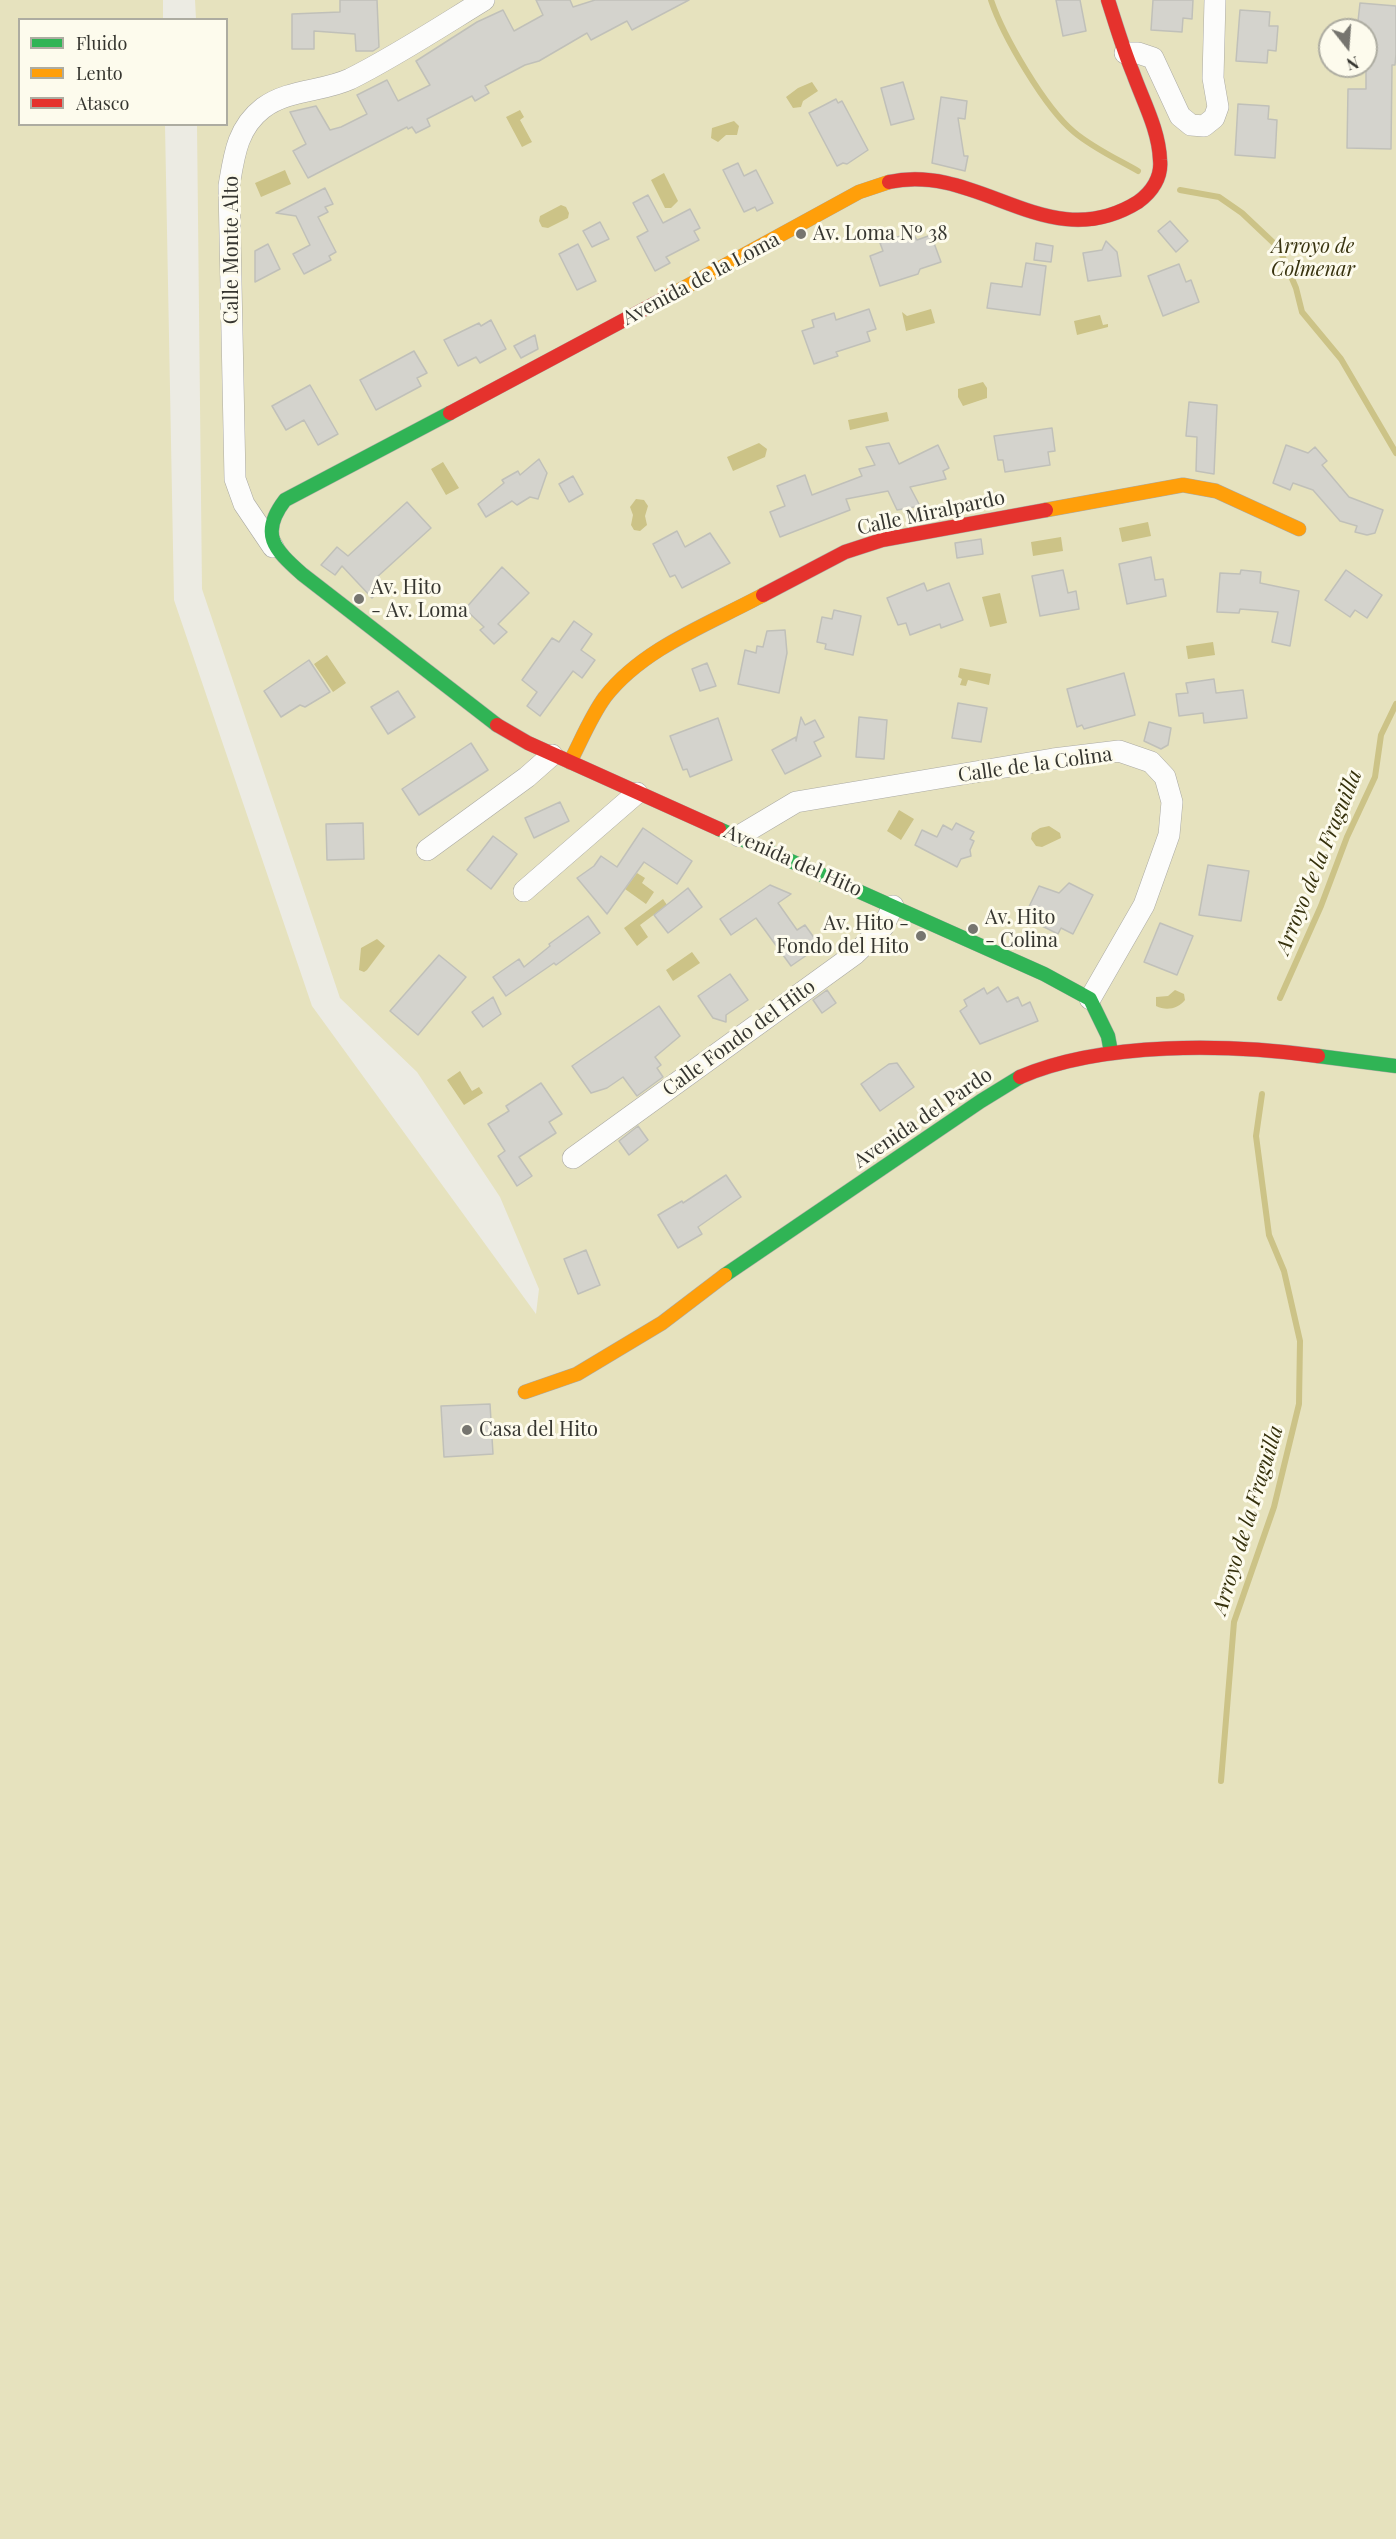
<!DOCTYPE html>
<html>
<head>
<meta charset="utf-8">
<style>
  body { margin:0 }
  #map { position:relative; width:1396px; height:2539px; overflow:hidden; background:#ecebe3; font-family:"Playfair Display",serif }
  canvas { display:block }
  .legend { position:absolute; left:18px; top:18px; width:210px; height:108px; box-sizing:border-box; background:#fdfbed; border:2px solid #adaca1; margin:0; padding:8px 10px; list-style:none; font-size:18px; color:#363630 }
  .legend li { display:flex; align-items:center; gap:12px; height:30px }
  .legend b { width:30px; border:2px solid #adaca1 }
  .north { position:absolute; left:1318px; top:18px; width:60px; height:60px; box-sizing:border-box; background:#fdfbed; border:2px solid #adaca1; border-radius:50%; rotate:163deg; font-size:16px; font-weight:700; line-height:24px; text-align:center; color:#363630 }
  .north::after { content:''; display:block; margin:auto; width:21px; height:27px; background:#76756f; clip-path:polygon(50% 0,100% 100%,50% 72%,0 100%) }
</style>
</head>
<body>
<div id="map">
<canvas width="1396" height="2539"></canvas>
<ul class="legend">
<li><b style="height:8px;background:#30b455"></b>Fluido</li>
<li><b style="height:8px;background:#ff9f0a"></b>Lento</li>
<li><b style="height:8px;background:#e5322d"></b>Atasco</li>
</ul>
<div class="north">N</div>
</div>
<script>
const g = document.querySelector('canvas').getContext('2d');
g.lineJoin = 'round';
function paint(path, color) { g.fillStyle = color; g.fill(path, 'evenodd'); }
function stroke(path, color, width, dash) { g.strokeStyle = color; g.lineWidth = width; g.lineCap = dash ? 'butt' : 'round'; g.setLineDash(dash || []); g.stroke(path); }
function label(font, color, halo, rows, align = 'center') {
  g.font = font + ' "Playfair Display",serif'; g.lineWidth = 6; g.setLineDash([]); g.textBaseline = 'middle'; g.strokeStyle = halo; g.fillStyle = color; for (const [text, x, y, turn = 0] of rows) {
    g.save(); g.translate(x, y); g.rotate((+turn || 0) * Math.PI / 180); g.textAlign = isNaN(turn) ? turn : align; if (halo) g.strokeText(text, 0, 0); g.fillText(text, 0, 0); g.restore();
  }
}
const green = new Path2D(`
  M0,0H163V19L20,20V124L165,125L174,600L312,1006L536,1314L539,1289L500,1197L417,1072L340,998L202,589L197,125L226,124V20L196,19L195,0H1396V2539H0ZM1330,30H1366V66H1330Z`);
const water = new Path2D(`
  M812,82L818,91L803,101L801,107L793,108L786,97L798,88Z
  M520,110L524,117L520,120L532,142L522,147L506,117Z
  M734,121L739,126L737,135H726L718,142L711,138L712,128Z
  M285,170L291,184L261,197L255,183Z
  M664,173L678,201L671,208H665L651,180Z
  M561,205L566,207L569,213L568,218L548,228L542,227L539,221L540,216Z
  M931,309L935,323L906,331L902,312L907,316Z
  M1100,315L1103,325L1108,324V327L1077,335L1074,321Z
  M983,382L987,388V398L963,406L958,397V389Z
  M887,412L889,421L850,430L848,420Z
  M759,443L767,449L765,457L733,471L727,457Z
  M443,462L459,488L446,495L431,469Z
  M636,499L644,500L648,506L645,516L647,525L640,531L634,530L631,525L633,515L630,507Z
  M1148,522L1151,536L1122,542L1119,528Z
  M1061,537L1063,551L1033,556L1031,542Z
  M1000,593L1007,623L990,627L982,597Z
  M1213,642L1215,655L1188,659L1186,646Z
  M327,655L346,683L333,692L314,664Z
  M960,668L991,674L989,685L968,680L966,686L960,685L962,679L958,677Z
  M899,810L914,819L901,840L887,831Z
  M1049,826L1060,833L1061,838L1042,847L1036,846L1031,839L1032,833L1040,828Z
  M637,873L645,878L642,883L654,892L646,904L625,889Z
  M663,899L667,905L640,925L648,937L637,946L624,928Z
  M377,939L385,946L367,970L364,972L359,970L361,948Z
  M692,952L700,963L673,981L666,970Z
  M1175,990L1184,994L1185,1000C1178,1009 1166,1011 1156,1006V997L1168,996Z
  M460,1071L472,1091L479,1087L483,1093L464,1105L447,1080Z`);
const stream = new Path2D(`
  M991,0C1003,36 1045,108 1074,132C1093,148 1117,159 1138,171
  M1180,190L1219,197L1242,213L1279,248L1296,288L1302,312L1341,359L1396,453
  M1280,998L1321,906L1347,837L1375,777L1381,735L1396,704
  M1221,1781L1234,1622L1274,1507L1299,1404L1300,1341L1284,1271L1269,1235L1256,1136L1262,1094`);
const building = new Path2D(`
  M340,0H377L379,47L373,51H356L355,34L314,31V49H292V14L340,12Z
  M536,0H570L573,7L595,0H689L632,30L627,21L591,40L587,33L539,61L525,65L485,86L489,93L475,101L472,96L427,119L430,126L416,133L412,127L408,129L407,127L308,178L293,151L306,144L290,112L316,106L330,130L341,127L367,114L357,95L387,80L398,101L430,85L416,61L477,22L503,10L514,31L543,15Z
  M1056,0H1080L1086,31L1063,36Z
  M1153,0H1193L1192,19L1183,18L1182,32L1151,30Z
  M1360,3L1396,6V54L1395,65H1392L1391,149L1347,148L1348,89H1366V30H1357Z
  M1240,10L1270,12L1269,26H1278L1276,51L1268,50L1267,63L1236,61Z
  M903,82L914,119L891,125L881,88Z
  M941,97L967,101L965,119L958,118L964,156H968L965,171L932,163Z
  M836,99L838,103L842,101L868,150L847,164L843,163L837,166L809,113Z
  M1238,104L1269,106L1268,119L1277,120L1275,158L1235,155Z
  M738,163L744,176L756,170L773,203L757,211L755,207L744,212L723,170Z
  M325,188L333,204L325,207L328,212L318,217L336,252L329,256L331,260L304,274L293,254L310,245L296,216L276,213Z
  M648,195L663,223L690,209L700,228L694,231L699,240L666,257L670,263L655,271L637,237L648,231L633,203Z
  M1170,221L1188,241L1176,252L1158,231Z
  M600,222L609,239L592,247L583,231Z
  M912,232L917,240L931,235L941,262L920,269L918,274L880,286L870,256L883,251L880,243Z
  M1106,241L1117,252L1121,276L1088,281L1083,253L1102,250Z
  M1036,243L1053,246L1051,262L1034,260Z
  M268,244L280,269L255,282V251Z
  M578,244L596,281L577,290L559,254Z
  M1026,263L1046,266L1040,315L987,308L991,283L1022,287Z
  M1179,264L1186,282L1191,280L1199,302L1163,316L1148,276Z
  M869,309L876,329L867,332L870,341L836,352L838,356L814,364L802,331L814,327L812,320L834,313L836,320Z
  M491,320L506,349L480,363L476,357L458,366L444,340L479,323L481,326Z
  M535,335L538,349L521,358L514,346Z
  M414,351L427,373L417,378L421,386L376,410L360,380Z
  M310,385L338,434L318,445L304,420L286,430L272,406Z
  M1189,402L1217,405L1214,474L1196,471L1197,437L1186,436Z
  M1052,428L1055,451L1048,452L1050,465L1005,472L1003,460H998L994,436Z
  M889,443L899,464L938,445L949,468L943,471L946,479L910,487L920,506L897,510L888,491L846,499L850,510L780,537L770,512L785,506L777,486L805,475L812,495L862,476L859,469L875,465L866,447Z
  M1286,445L1308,453L1315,447L1327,461L1322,465L1349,497L1383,510L1375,533L1367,535L1355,532L1357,526L1340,521L1313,490L1293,483L1290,490L1273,483Z
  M539,459L547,473L538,499L530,497L517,505L512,501L486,517L478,504L504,483L502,480L518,471L520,475Z
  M573,476L583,494L569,502L559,484Z
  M407,502L431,528L377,577L385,585L372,598L342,566L335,575L321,565L337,547L348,556Z
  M677,531L685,547L710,533L730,563L682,588L675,575L670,577L653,544Z
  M981,539L983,554L957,558L955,543Z
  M1151,557L1155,580L1163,579L1166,596L1127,604L1119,564Z
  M502,567L529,593L498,624L507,632L494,644L480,630L484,627L465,609Z
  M1063,570L1068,593L1076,591L1079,609L1040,616L1032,576Z
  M1241,570L1261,572L1260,583L1299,591L1290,646L1272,642L1278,612L1240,609L1239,613L1217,612L1220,573L1240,574Z
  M1346,570L1382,595L1367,618L1355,610L1350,617L1325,600Z
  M924,583L927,591L949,583L963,620L941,628L940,624L910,635L906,623L898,625L887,598Z
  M834,610L861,616L853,655L825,649L826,644L817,642L822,617L832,619Z
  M574,621L592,634L581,650L595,660L582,678L573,671L540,716L527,706L537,692L522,680L552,638L559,642Z
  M785,630L787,653L779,693L738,684L745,650L756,653L757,646L763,647L767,631Z
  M309,660L330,692L305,707L300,705L281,717L264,691Z
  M707,663L716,686L700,691L692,669Z
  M1124,673L1135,715L1084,729L1082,725L1077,727L1067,689Z
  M1214,679L1216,693L1243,690L1247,718L1204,723L1203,713L1179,716L1176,694L1188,693L1186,683Z
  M398,691L415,717L388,734L371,707Z
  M958,703L987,708L981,742L952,738Z
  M801,717L805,725L815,720L824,737L814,742L821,756L785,774L772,750L796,737V741Z
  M859,717L887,720L884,759L856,757Z
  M718,718L732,760L690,777L687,769L683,770L670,736Z
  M1149,722L1171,728L1168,745L1161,749L1144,741Z
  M471,743L488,770L419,815L402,789Z
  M560,802L569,821L534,838L525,818Z
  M363,823L364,859L327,860L326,824Z
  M956,823L974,832L970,839L974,841L970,850L971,856L961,859L957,867L915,845L922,830L937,837L943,825L952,830Z
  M643,828L692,861L677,884L644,862L607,914L577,878L594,866L601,856L617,867Z
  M493,836L517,854L491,889L467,870Z
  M1208,865L1249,871L1241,921L1199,915Z
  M1069,883L1093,895L1073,934L1061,928L1058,934L1024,917L1039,886L1059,893Z
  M770,885L791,894L778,903L797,930L805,925L820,946L791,966L756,918L731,935L720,919Z
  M688,888L702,907L668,933L654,915Z
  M588,916L600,933L556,965L554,963L506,996L493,977L519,959L524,967L550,946L549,944Z
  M1160,923L1193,936L1177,975L1144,962Z
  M439,955L466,977L418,1035L390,1011Z
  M730,974L748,1000L726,1015V1022L713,1018L698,996Z
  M998,987L1007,1002L1018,997L1022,1006L1030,1002L1038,1021L980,1044L960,1011L967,1006L964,1000L984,988L987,994Z
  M827,990L836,1003L822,1013L813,1000Z
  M493,997L501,1014L483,1027L472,1012Z
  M659,1006L680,1036L655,1057L661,1065L657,1068L663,1077L637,1096L623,1077L607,1088L591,1093L572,1066Z
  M897,1063L914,1087L880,1111L861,1084L889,1064Z
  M541,1083L562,1114L549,1122L556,1133L519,1157L532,1176L517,1186L498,1156L505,1151L488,1124L509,1111L506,1106Z
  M638,1126L648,1140L629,1155L619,1141Z
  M726,1175L741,1197L698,1227L702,1234L678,1248L658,1215L682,1201L683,1203Z
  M586,1250L600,1285L578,1294L564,1259Z
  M490,1404L493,1454L444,1457L441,1406Z`);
const street = new Path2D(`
  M1125,53H1138L1153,58L1180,116L1191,125L1204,126L1214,118L1218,107L1213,78L1215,0
  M273,547L244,504L235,479L229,186C234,156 237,128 263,108C289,89 322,92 350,79C396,56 440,27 484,0
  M739,836L796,802L1053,759L1119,751L1151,762L1165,777L1172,802L1169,835L1144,905L1090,999
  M427,850L527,777L552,755
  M524,891L637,793
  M573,1158L855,954L883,927L893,906`);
const fast = new Path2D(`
  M450,413L285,500C259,534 274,549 302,574L497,725
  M719,829L1044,974L1090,999L1108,1036L1111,1052
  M1318,1056L1396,1066
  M725,1275L981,1101L1020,1077`);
const slow = new Path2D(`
  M669,296L859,192L889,182
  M1046,510L1183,485L1216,491L1299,529
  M570,762C581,741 591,716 605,697C643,648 709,624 763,595
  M525,1392L577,1374L662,1323L725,1275`);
const jam = new Path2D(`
  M889,182C980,162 1048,258 1138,202C1152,192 1162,177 1160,160C1159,130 1143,101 1133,73C1123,49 1116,25 1108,0
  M450,413L669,296
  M763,595L845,552L882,540L1046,510
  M497,725L528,743L719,829
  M1020,1077C1103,1041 1229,1044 1318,1056`);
const markers = [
  [801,234,6,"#76756f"],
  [359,599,6,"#76756f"],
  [973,929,6,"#76756f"],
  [921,936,6,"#76756f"],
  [467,1430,6,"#76756f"]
];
const poiNames = [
  ["Av. Loma Nº 38",813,234],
  ["Av. Hito",371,588],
  ["- Av. Loma",371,611],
  ["Av. Hito",985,918],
  ["- Colina",985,941],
  ["Av. Hito -",909,924,"right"],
  ["Fondo del Hito",909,947,"right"],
  ["Casa del Hito",479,1430]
];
const parkNames = [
  ["Arroyo de",1313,247],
  ["Colmenar",1313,270]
];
const streetNames = [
  ["Calle Monte Alto",232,250,-90],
  ["Avenida de la Loma",701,279,-28],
  ["Calle Miralpardo",931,513,-12],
  ["Calle de la Colina",1035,765,-8],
  ["Avenida del Hito",793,861,24],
  ["Calle Fondo del Hito",739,1038,-36],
  ["Avenida del Pardo",923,1118,-34]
];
const waterNames = [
  ["Arroyo de la Fraguilla",1319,862,-68],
  ["Arroyo de la Fraguilla",1248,1520,-73]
];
paint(green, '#e6e2be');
paint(water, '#ccc387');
stroke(stream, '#ccc387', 6);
paint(building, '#d4d3cd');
stroke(building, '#c0c0b9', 1.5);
stroke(street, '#abaaa4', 22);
stroke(fast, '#abaaa4', 15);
stroke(slow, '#abaaa4', 15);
stroke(jam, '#abaaa4', 15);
stroke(street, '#fcfcfb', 21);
stroke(fast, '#30b455', 14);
stroke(slow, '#ff9f0a', 14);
stroke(jam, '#e5322d', 14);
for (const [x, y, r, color] of markers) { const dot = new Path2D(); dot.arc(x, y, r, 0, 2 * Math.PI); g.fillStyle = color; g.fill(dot); stroke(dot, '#fdfbed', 2); }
label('20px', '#363630', '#fdfbed', poiNames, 'left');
label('italic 20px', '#38330f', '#fdfbed', parkNames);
label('20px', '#363630', '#fdfbed', streetNames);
label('italic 21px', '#35300b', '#fdfbed', waterNames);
</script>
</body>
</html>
